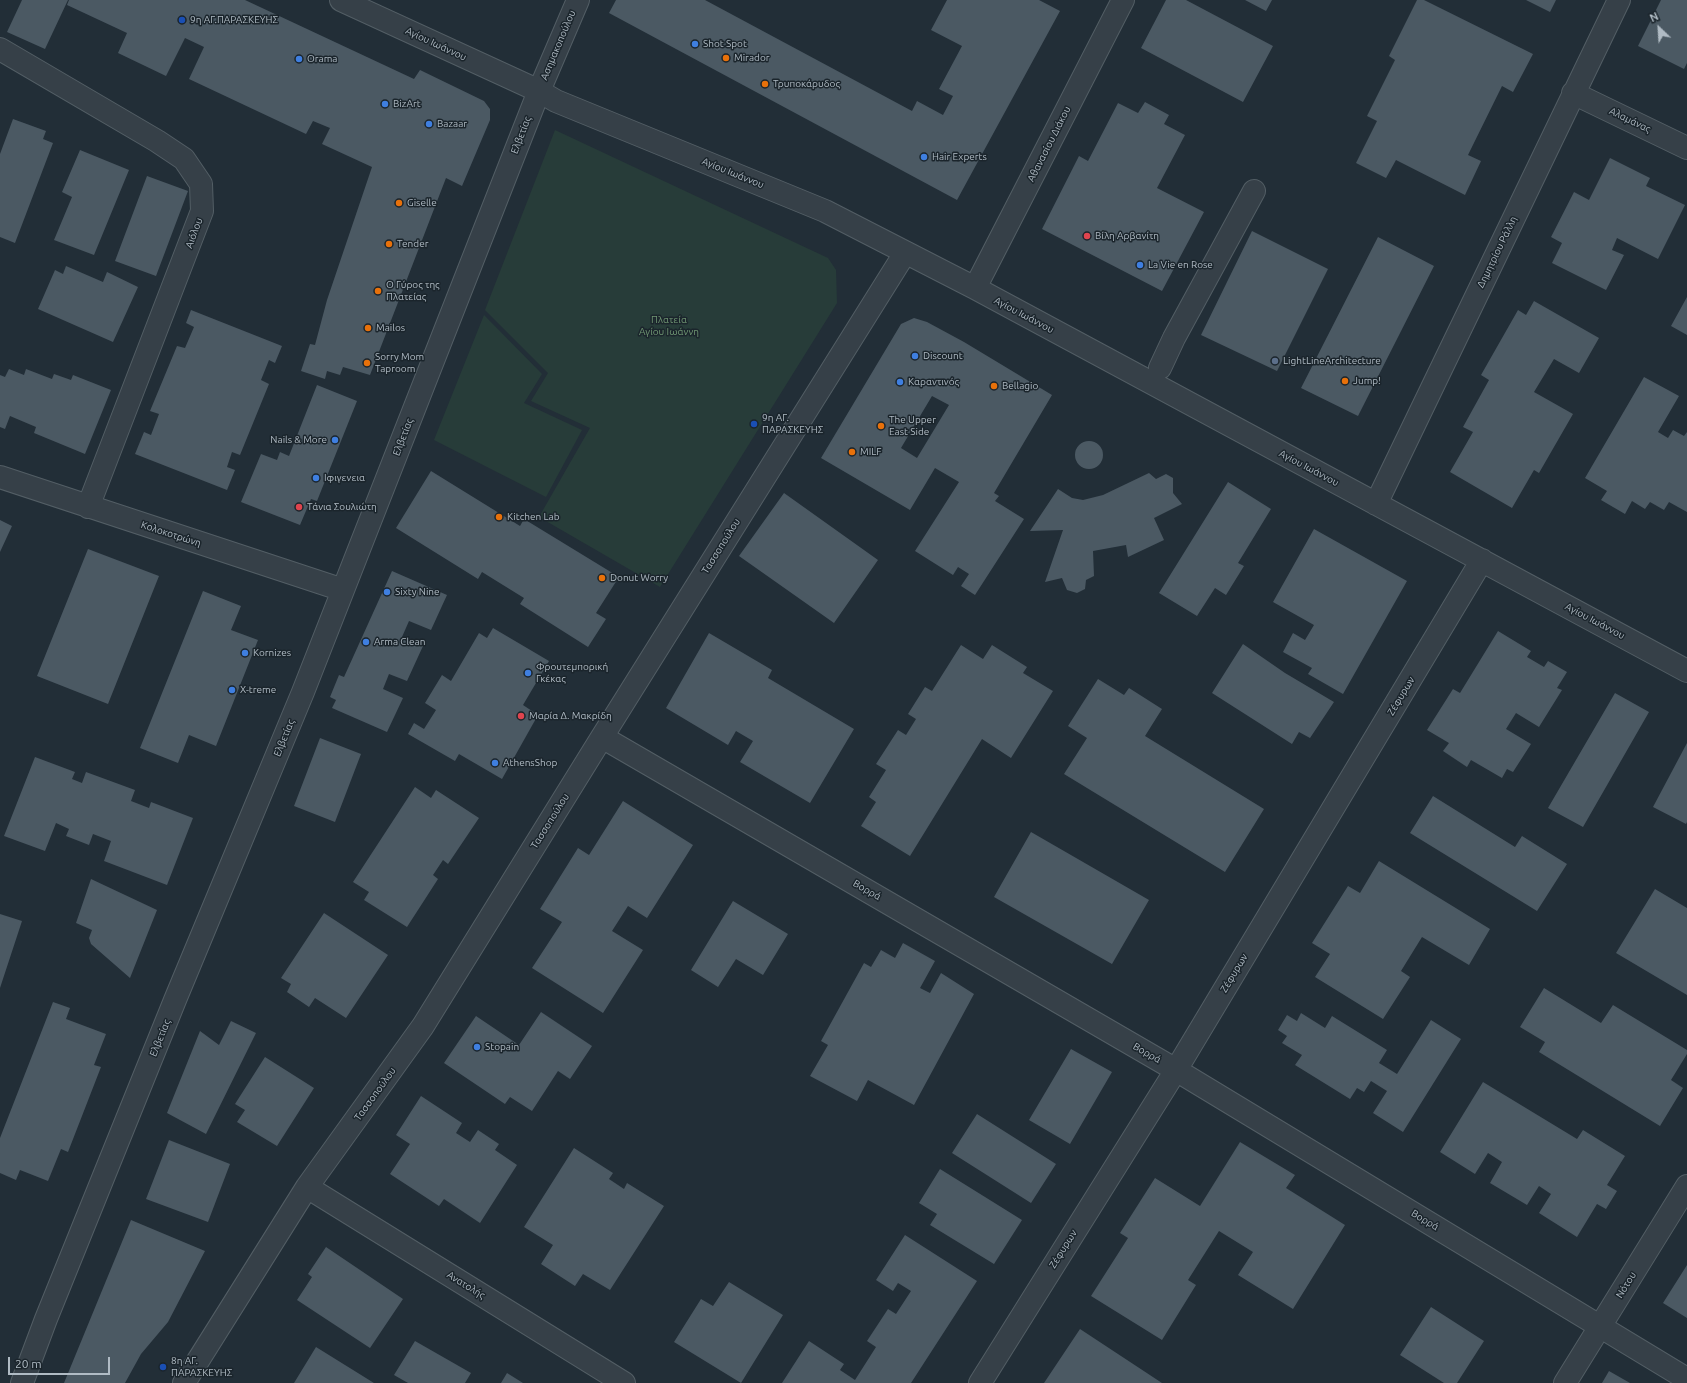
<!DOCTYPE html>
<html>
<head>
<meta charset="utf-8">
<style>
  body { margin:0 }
  #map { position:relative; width:1687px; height:1383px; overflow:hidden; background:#222e37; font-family:Ubuntu,sans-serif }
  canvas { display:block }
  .north { position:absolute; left:1639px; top:8px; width:40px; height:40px; -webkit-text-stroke:3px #1b252c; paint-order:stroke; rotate:335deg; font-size:11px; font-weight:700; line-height:16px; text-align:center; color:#b0bbc4 }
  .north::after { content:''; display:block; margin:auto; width:14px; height:18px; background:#b0bbc4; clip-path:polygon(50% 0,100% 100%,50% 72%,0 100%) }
  .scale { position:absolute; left:8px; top:1357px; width:102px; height:18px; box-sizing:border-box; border:2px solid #b0bbc4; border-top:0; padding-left:5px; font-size:12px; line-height:14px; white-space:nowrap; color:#b0bbc4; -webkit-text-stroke:3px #1b252c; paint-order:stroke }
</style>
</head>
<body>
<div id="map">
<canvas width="1687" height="1383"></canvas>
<div class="north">N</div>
<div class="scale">20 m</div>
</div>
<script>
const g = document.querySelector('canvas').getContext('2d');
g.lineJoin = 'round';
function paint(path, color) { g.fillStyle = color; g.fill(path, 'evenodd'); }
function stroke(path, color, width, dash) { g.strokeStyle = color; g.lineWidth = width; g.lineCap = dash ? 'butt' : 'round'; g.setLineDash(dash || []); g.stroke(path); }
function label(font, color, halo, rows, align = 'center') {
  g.font = font + ' Ubuntu,sans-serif'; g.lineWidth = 3; g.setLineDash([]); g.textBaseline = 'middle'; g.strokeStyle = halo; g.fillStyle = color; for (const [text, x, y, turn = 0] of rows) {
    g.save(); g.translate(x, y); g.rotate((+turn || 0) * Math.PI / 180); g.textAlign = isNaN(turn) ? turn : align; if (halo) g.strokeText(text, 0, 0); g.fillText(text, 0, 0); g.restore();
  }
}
const green = new Path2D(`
  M555,130L828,258L836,270L837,303L660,587L539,517L590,428L531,401L548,373L485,310Z
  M484,315L542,374L524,403L582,430L546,497L434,440Z`);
const building = new Path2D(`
  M22,0H68L45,49L7,32Z
  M69,0H245L414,79L420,70L484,101L490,109V120L462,186L446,178L370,375L343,367L340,375L327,371L325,379L301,371L310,344L315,345L327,300L372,167L322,144L330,128L313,121L306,134L189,79L204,47L185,38L166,76L118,53L127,33L67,5Z
  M616,0H705L912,111L917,101L943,115L953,96L939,89L962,46L931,30L947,0H1039L1060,11L957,200L609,13Z
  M1166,0H1186L1273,46L1243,102L1141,48Z
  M1245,0H1272L1266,11Z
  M1417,0H1424L1533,54L1513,92L1502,86L1468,155L1481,161L1465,195L1396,160L1386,178L1356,163L1377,121L1367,116L1395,60L1389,56Z
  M1526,0H1556L1550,12Z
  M1661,0H1687V63L1684,69L1638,46Z
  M1145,102L1169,115L1164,124L1185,135L1157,188L1204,212L1162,291L1042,229L1079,156L1088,161L1118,103L1138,113Z
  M13,119L46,131L43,139L53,143L15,243L0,237V154Z
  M80,150L129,170L94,255L54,240L72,197L62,192Z
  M1610,158L1650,178L1646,186L1685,205L1658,259L1617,238L1612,250L1624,255L1606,290L1552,263L1562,243L1551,237L1574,192L1589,200Z
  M147,176L188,191L156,276L115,261Z
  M1252,231L1328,269L1277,371L1201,335Z
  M1378,237L1434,266L1358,416L1301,388Z
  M66,266L103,282L107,272L138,287L113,342L38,309L55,270L63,274Z
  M1687,297V335L1671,326Z
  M1534,301L1599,338L1579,373L1554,359L1534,392L1573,414L1539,473L1534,470L1512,508L1450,472L1473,432L1463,427L1489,380L1481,375L1518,310L1526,315Z
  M191,310L282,346L275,363L269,360L261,380L269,384L240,455L232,452L227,467L235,470L227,490L135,454L144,432L151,435L159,414L150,411L177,346L185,348L194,327L186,323Z
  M914,318L927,322L964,342L1052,395L994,493L999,496L995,501L1024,519L975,595L961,586L969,574L958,567L953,575L915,551L959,482L935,468L910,510L821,458L901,324ZM932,396L949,405L917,458L901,448Z
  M9,369L24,375L26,369L52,379L54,374L71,380L73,375L111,390L85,454L34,433L36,427L10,416L5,429L0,427V375L5,377Z
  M1644,377L1679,396L1658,432L1668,438L1673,430L1684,436L1687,432V512L1669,502L1664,510L1650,502L1645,509L1632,501L1625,514L1601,500L1607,491L1585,478Z
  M317,385L357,401L317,501L311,499L300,525L241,502L261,454L277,460L280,452L289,456Z
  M1075 455a14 14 0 1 1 28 0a14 14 0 1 1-28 0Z
  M431,471L520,526L524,519L619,577L596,613L606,619L588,647L520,604L524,598L482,572L478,579L396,528Z
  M1149,473L1156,479L1166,474L1173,478V493L1182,504L1154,518L1164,540L1128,557L1126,545L1093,551L1094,576L1086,580L1085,589L1077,593L1067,590L1062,578L1045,582L1063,530L1030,531L1058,489L1072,498L1083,500L1103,495Z
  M1228,482L1271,509L1238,563L1244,566L1226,595L1215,588L1197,616L1159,593Z
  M784,493L878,560L834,623L739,556Z
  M0,520L12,526L0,552Z
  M1314,529L1407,581L1343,694L1308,674L1312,668L1283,652L1293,633L1305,640L1314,625L1273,602Z
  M88,549L159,576L108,704L37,676Z
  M392,571L447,595L431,630L409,621L402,637L423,646L407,681L389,674L383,689L403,698L387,732L332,708L336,700L330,697L339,675L344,677Z
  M203,591L241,606L231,630L258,640L216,746L189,735L178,763L140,748Z
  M493,628L549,661L523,705L538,715L502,779L459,754L455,761L408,734L414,723L424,729L436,710L425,703L442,675L451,681L479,633L487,638Z
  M1498,631L1531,651L1527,657L1544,667L1548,661L1567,672L1557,688L1562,690L1539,727L1516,713L1506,729L1531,744L1513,772L1507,769L1502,778L1471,760L1467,767L1443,751L1449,743L1427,730L1453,689L1460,693Z
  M709,633L772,670L768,678L854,729L810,803L740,762L753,741L736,731L728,745L666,708Z
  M1243,644L1285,673L1334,702L1310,738L1299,732L1292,744L1212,693Z
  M961,645L983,659L992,645L1027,667L1023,673L1053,691L1011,758L982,739L910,856L861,826L876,802L869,797L886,770L876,764L898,730L906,735L916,719L908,714L925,687L932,691Z
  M1098,679L1124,695L1129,688L1162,709L1145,736L1264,809L1225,872L1064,774L1087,738L1068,726Z
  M1615,693L1649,712L1583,827L1548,808Z
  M320,738L361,754L335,822L294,806Z
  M1687,743V822L1686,824L1653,807Z
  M35,757L75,772L72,779L82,783L86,772L135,790L131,801L149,808L151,802L193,818L167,885L104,861L111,841L93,834L89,845L66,836L69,829L56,823L45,851L4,836Z
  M415,787L431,798L436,790L479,818L448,864L443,860L433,875L438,879L407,927L364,900L369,892L353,882Z
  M1433,796L1515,847L1522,836L1567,864L1537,911L1410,833Z
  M623,801L693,845L647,918L628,906L612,931L643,950L603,1013L532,968L562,922L540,909L578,848L589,855Z
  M1031,832L1149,900L1112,964L994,897Z
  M1379,861L1490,929L1469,965L1422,937L1401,971L1410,977L1383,1019L1315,977L1330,954L1312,943L1348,886L1360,893Z
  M91,879L157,910L130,978L91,944L89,938L92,930L76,923Z
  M1655,889L1687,908V995L1616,953Z
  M733,901L788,934L763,975L736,959L718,987L691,970Z
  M324,913L388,955L346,1018L315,998L309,1007L287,992L291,984L281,978Z
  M0,914L22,921L0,988Z
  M903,943L935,961L920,988L930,993L941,973L974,994L914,1105L868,1080L857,1101L810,1076L828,1045L821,1041L864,963L871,967L881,950L895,958Z
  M1544,988L1601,1023L1613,1005L1687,1050V1054L1671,1080L1683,1088L1660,1126L1539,1052L1545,1042L1520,1027Z
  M53,1002L70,1008L66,1019L106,1034L94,1065L101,1067L68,1152L61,1149L48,1181L20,1170L16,1180L0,1173V1138Z
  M541,1012L592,1046L570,1079L558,1071L532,1111L510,1097L505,1104L444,1063L476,1016L519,1045Z
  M1301,1013L1325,1028L1332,1016L1387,1050L1379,1063L1397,1074L1431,1020L1461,1039L1403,1132L1373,1113L1387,1091L1371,1081L1364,1092L1357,1088L1350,1099L1295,1065L1302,1055L1282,1043L1287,1036L1278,1030L1287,1015L1297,1021Z
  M231,1021L256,1033L206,1134L167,1113L200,1031L219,1045Z
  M1071,1049L1112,1072L1070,1144L1029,1120Z
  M265,1057L314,1088L277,1146L237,1122L245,1110L235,1104Z
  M1483,1082L1577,1139L1583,1130L1625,1156L1607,1185L1617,1191L1606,1209L1597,1204L1577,1237L1539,1213L1551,1194L1539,1186L1527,1205L1490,1183L1502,1162L1488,1153L1475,1174L1440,1152Z
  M421,1096L462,1123L456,1133L470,1142L478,1130L499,1144L495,1150L517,1165L480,1223L444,1199L439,1206L390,1174L410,1144L396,1135Z
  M977,1114L1056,1164L1031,1203L952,1153Z
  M169,1140L230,1164L208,1222L146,1199Z
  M1240,1142L1295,1175L1286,1188L1345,1225L1293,1309L1238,1275L1253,1252L1219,1231L1188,1280L1196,1285L1162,1340L1091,1296L1128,1238L1120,1233L1155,1178L1200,1206Z
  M574,1148L613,1173L609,1179L624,1189L627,1183L664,1206L610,1290L583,1274L575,1286L541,1264L553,1245L524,1227Z
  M940,1169L1022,1220L994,1264L930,1225L937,1214L919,1203Z
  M131,1220L205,1251L168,1322L141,1354L125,1383H64Z
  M905,1235L977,1281L911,1383H782L809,1341L844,1364L840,1370L855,1380L876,1347L867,1341L888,1309L896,1314L911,1291L898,1283L893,1291L876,1280Z
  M326,1247L403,1299L370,1348L297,1300L312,1277L308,1274Z
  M1687,1265V1318L1663,1303Z
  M729,1282L783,1315L741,1383L674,1342L701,1299L713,1306Z
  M1431,1307L1484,1341L1457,1383H1444L1400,1355Z
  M1080,1329L1162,1383H1044Z
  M415,1341L471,1373L465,1383H408L394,1375Z
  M316,1347L374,1383H294Z
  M1609,1371L1630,1383H1602Z
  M507,1373L523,1383H501Z`);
const minor = new Path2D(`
  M341,0L539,91L556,101L825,211L975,288L1687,671
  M0,49L157,141L184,159L201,184L202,211L88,507
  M1573,93L1687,148
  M975,288L1123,0
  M1160,368L1174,338L1254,191
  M0,477L343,590
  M1376,504L1619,0
  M602,737L1176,1070L1687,1379
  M307,1187L624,1383
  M22,1383L46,1319L175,1000L303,692L539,91L578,0
  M184,1383L307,1187L423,1026L602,737L905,253
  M980,1383L1176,1070L1482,560
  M1565,1383L1687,1186`);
const markers = [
  [182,20,4,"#1a4fb4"],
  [695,44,4,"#3f7fe0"],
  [726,58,4,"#e8710a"],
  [299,59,4,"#3f7fe0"],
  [765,84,4,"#e8710a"],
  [385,104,4,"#3f7fe0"],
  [429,124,4,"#3f7fe0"],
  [924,157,4,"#3f7fe0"],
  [399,203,4,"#e8710a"],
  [1087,236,4,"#e0444e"],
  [389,244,4,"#e8710a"],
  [1140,265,4,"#3f7fe0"],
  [378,291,4,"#e8710a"],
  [368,328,4,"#e8710a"],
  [915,356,4,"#3f7fe0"],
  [1275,361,4,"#5c6f8a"],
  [367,363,4,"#e8710a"],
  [1345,381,4,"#e8710a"],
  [900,382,4,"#3f7fe0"],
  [994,386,4,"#e8710a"],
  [754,424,4,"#1a4fb4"],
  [881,426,4,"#e8710a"],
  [335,440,4,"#3f7fe0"],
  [852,452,4,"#e8710a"],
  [316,478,4,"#3f7fe0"],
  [299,507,4,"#e0444e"],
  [499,517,4,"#e8710a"],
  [602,578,4,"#e8710a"],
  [387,592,4,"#3f7fe0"],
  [366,642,4,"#3f7fe0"],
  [245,653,4,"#3f7fe0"],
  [528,673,4,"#3f7fe0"],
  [232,690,4,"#3f7fe0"],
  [521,716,4,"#e0444e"],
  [495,763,4,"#3f7fe0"],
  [477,1047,4,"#3f7fe0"],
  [163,1367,4,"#1a4fb4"]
];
const poiNames = [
  ["9η ΑΓ.ΠΑΡΑΣΚΕΥΗΣ",190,20],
  ["Shot Spot",703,44],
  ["Mirador",734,58],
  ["Orama",307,59],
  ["Τρυποκάρυδος",773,84],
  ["BizArt",393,104],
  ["Bazaar",437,124],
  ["Hair Experts",932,157],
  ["Giselle",407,203],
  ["Βίλη Αρβανίτη",1095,236],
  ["Tender",397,244],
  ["La Vie en Rose",1148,265],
  ["Ο Γύρος της",386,285],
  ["Πλατείας",386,297],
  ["Mailos",376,328],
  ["Discount",923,356],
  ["Sorry Mom",375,357],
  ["Taproom",375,369],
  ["LightLineArchitecture",1283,361],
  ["Jump!",1353,381],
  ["Καραντινός",908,382],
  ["Bellagio",1002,386],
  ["9η ΑΓ.",762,418],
  ["ΠΑΡΑΣΚΕΥΗΣ",762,430],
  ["The Upper",889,420],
  ["East Side",889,432],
  ["Nails & More",327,440,"right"],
  ["MILF",860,452],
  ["Ιφιγενεια",324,478],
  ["Τάνια Σουλιώτη",307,507],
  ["Kitchen Lab",507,517],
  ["Donut Worry",610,578],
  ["Sixty Nine",395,592],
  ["Arma Clean",374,642],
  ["Kornizes",253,653],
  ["Φρουτεμπορική",536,667],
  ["Γκέκας",536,679],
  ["X-treme",240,690],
  ["Μαρία Δ. Μακρίδη",529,716],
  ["AthensShop",503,763],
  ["Stopain",485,1047],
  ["8η ΑΓ.",171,1361],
  ["ΠΑΡΑΣΚΕΥΗΣ",171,1373]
];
const streetNames = [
  ["Αγίου Ιωάννου",436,44,25],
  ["Ασημακοπούλου",558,45,-67],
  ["Αλαμάνας",1630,120,26],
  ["Ελβετίας",521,135,-69],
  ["Αθανασίου Διάκου",1049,144,-63],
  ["Αγίου Ιωάννου",733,173,22],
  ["Αιόλου",194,233,-69],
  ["Δημητρίου Ράλλη",1497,252,-64],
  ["Αγίου Ιωάννου",1024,315,28],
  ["Ελβετίας",403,437,-69],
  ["Αγίου Ιωάννου",1309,468,28],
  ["Κολοκοτρώνη",171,534,18],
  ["Τασσοπούλου",721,546,-58],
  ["Αγίου Ιωάννου",1595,621,28],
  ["Ζέφυρων",1401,696,-59],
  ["Ελβετίας",284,738,-68],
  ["Τασσοπούλου",550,821,-58],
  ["Βορρά",867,890,30],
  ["Ζέφυρων",1234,973,-59],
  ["Ελβετίας",160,1038,-68],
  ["Βορρά",1147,1053,30],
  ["Τασσοπούλου",375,1094,-54],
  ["Βορρά",1425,1220,31],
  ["Ζέφυρων",1063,1249,-58],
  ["Ανατολής",466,1285,32],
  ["Νότου",1626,1285,-58]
];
const parkNames = [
  ["Πλατεία",669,320],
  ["Αγίου Ιωάννη",669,332]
];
paint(green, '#273c39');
paint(building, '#4b5963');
stroke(minor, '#535e65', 24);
stroke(minor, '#364048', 22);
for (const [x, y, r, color] of markers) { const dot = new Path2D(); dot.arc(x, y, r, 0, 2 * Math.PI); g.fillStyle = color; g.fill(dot); stroke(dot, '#1b252c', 1.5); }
label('10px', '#b0bbc4', '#1b252c', poiNames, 'left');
label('10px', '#b0bbc4', '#1b252c', streetNames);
label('10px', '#719874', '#1b252c', parkNames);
</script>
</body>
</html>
